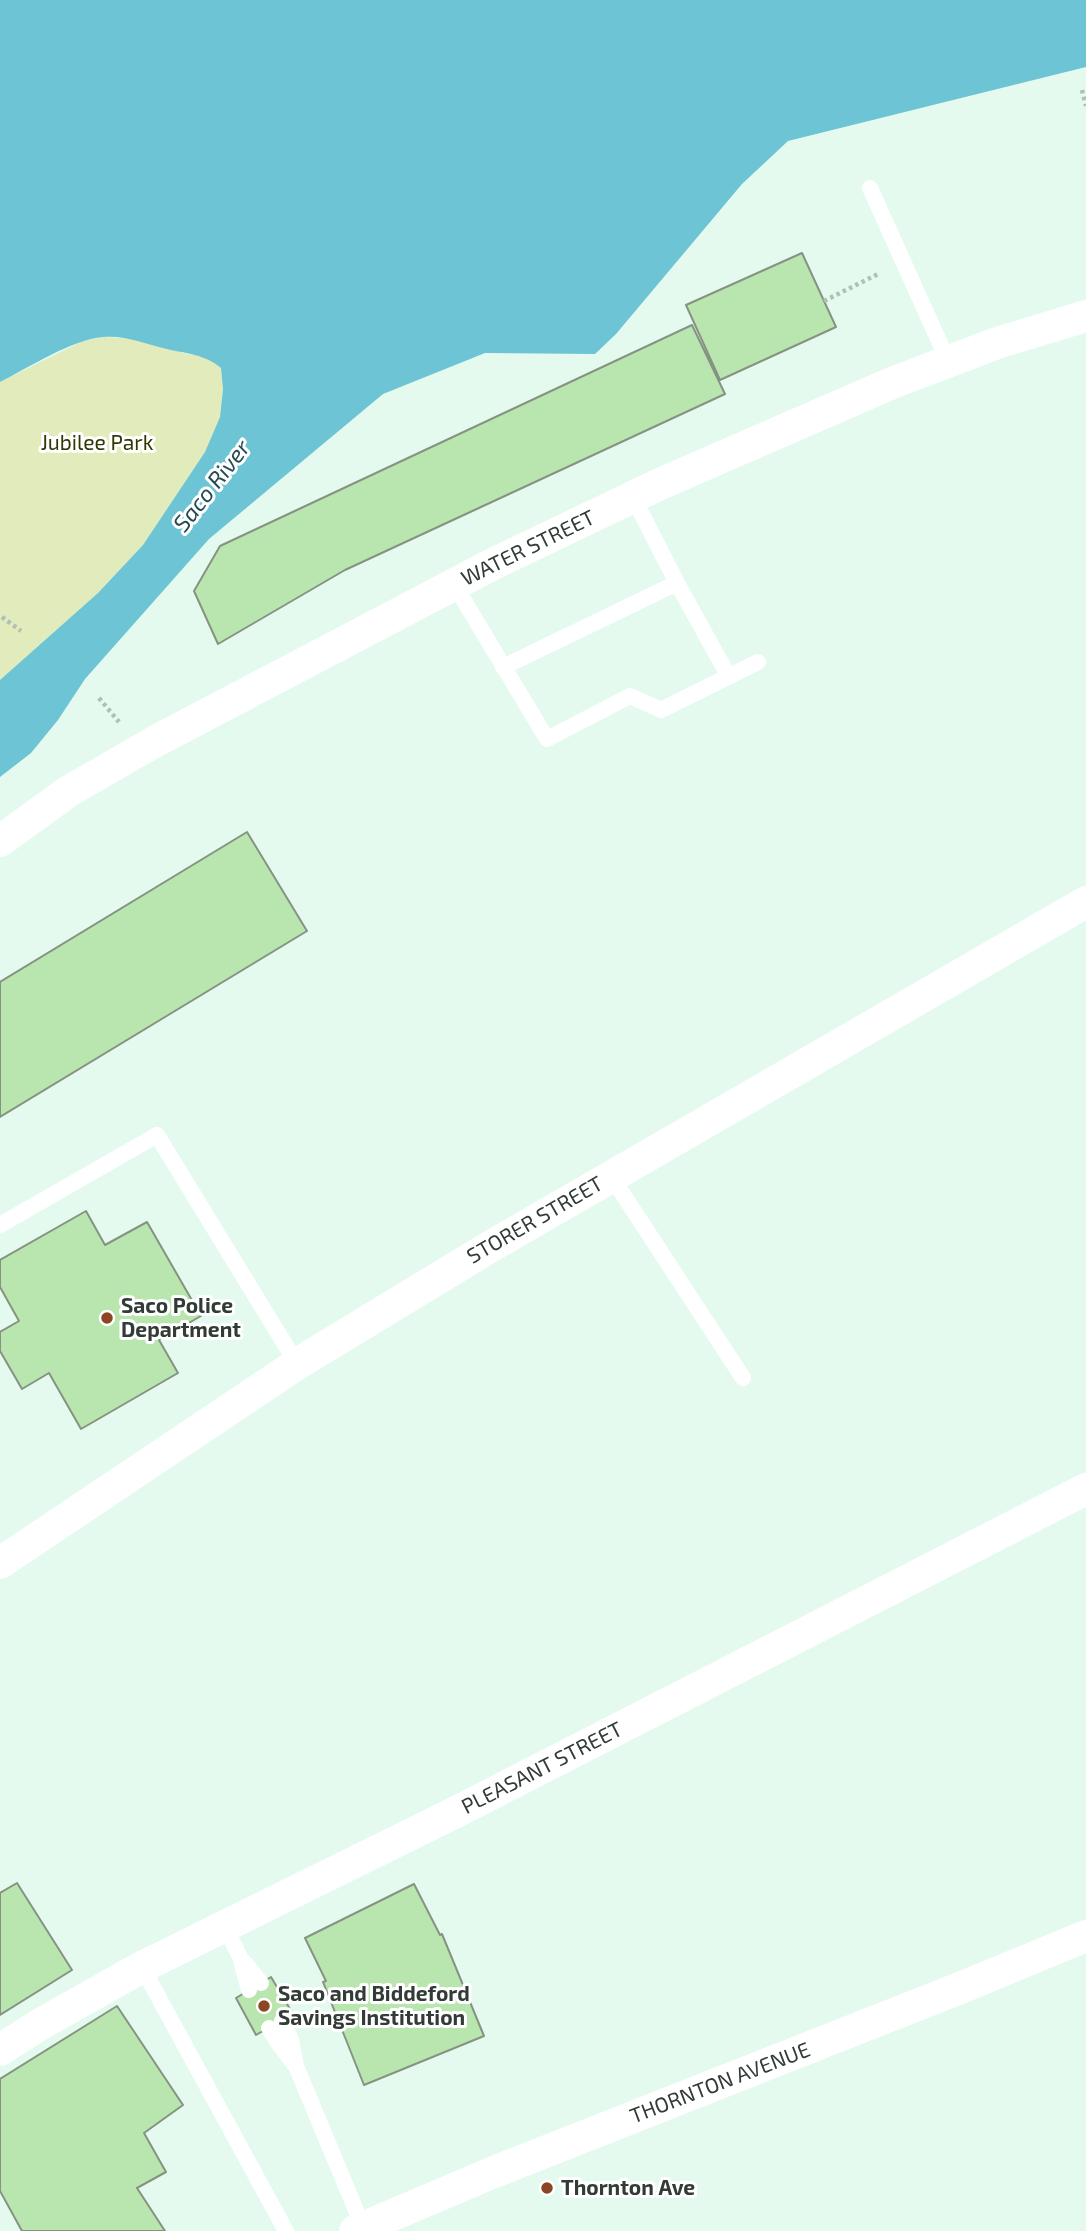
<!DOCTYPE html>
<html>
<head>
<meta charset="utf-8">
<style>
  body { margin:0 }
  canvas { display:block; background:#e4faef }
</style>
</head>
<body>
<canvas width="1086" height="2231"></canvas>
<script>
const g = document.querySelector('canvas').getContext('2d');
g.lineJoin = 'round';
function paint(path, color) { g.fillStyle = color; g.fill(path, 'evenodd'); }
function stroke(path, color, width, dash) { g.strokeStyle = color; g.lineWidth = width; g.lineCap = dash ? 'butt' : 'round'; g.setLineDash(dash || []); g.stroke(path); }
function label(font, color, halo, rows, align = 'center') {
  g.font = font + ' "Exo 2",sans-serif'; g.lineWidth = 6; g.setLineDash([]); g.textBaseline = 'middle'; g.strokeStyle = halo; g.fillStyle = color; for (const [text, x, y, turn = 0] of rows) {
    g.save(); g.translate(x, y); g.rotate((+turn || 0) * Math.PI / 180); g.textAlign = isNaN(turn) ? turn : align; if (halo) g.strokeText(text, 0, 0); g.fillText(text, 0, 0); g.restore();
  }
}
const green = new Path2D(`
  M104,337L134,339L188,354L206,356L221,367L223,389L220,417L205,452L143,545L98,593L0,680V382L83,341Z`);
const water = new Path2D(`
  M0,0H1086V67L788,141L742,184L616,334L595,354L485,353L383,394L209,539L85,679L58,720L31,753L0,777V680L98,593L143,545L205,452L220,417L223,389L221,368C204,354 188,354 167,349C146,344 125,335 103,337C73,339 28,368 0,382Z`);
const building = new Path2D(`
  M802,253L836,327L720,380L686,305Z
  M692,325L725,394L345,570L218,644L194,591L220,546Z
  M247,832L307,931L0,1117V982Z
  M86,1211L105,1245L147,1222L201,1316L159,1340L178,1373L81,1429L49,1373L22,1389L0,1351V1332L19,1321L0,1287V1260Z
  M17,1883L72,1970L0,2015V1893Z
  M414,1884L440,1935L442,1934L484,2036L364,2085L323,1982L326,1981L305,1938Z
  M271,1977L293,2014L256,2035L236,1998Z
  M117,2006L183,2105L144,2133L166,2172L137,2188L165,2231H22L0,2191V2079Z`);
const path = new Path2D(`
  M1082,90L1086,106
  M824,301L880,273
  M2,617L21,631
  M99,698L119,722`);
const lane = new Path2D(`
  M870,188L948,361
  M677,583L729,677
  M454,584L547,739L630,696L661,710L758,662
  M503,667L677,583L633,497
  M611,1176L743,1378
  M0,1225L157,1135L297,1364
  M225,1927L240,1957L249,1990
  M244,1962L261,1983
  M142,1967L286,2231
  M282,2021L291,2040L296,2066L363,2227
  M269,2028L278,2043L294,2064`);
const street = new Path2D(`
  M0,841L69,791L156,741L493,564L660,484L892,383L997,343L1086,316
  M0,1563L297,1364L488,1248L1086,902
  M0,2050L39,2025L142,1967L456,1812L1086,1489
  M355,2231L494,2172L960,1988L1086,1936`);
const markers = [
  [107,1318,7,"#8d4623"],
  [264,2006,7,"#8d4623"],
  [547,2188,7,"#8d4623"]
];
const parkNames = [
  ["Jubilee Park",97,443]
];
const streetNames = [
  ["WATER STREET",528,548,-26],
  ["STORER STREET",535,1220,-30],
  ["PLEASANT STREET",542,1768,-27],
  ["THORNTON AVENUE",720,2083,-21]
];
const poiNames = [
  ["Saco Police",121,1306],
  ["Department",121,1330],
  ["Saco and Biddeford",278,1994],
  ["Savings Institution",278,2018],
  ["Thornton Ave",561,2188]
];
const waterNames = [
  ["Saco River",212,486,-52]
];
paint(green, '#e2ebbb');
paint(water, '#6cc4d5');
paint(building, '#b9e6af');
stroke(building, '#869383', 2);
stroke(path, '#afc1b7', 4.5, [3.5, 3.5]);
stroke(lane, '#fff', 16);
stroke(street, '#fff', 32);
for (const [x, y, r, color] of markers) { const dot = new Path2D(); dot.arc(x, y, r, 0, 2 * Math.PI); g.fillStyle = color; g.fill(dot); stroke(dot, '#fff', 2.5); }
label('21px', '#313703', '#fff', parkNames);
label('21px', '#323b36', '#fff', streetNames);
label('bold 21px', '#323b36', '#fff', poiNames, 'left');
label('italic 23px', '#244c54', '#fff', waterNames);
</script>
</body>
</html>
